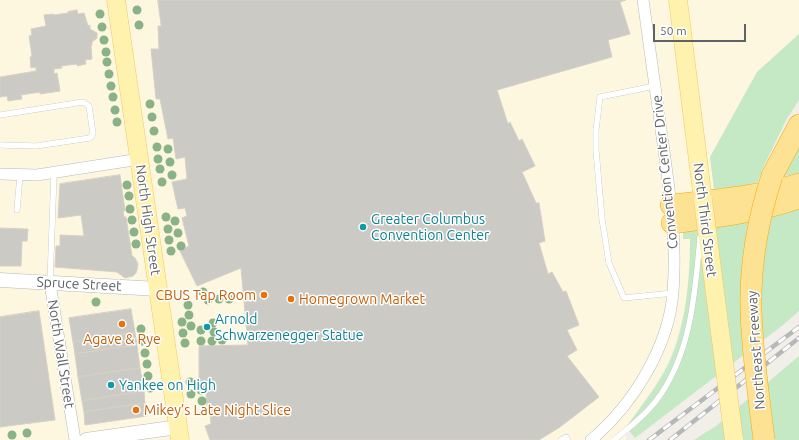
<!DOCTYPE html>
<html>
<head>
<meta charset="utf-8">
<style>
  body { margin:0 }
  #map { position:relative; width:799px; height:440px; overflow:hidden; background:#f1efe8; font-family:Ubuntu,sans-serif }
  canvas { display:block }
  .scale { position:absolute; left:653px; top:24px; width:93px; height:18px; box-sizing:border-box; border:2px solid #5f6368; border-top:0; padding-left:5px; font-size:12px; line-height:14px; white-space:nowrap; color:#5f6368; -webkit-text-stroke:3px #fff; paint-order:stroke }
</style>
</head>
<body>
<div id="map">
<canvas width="799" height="440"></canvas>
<div class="scale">50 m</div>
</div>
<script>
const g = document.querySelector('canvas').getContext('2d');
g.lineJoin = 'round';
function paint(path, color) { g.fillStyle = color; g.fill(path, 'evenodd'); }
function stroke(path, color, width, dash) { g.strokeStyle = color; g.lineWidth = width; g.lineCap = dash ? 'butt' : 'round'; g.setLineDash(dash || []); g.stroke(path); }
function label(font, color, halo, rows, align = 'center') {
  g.font = font + ' Ubuntu,sans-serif'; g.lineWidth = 3; g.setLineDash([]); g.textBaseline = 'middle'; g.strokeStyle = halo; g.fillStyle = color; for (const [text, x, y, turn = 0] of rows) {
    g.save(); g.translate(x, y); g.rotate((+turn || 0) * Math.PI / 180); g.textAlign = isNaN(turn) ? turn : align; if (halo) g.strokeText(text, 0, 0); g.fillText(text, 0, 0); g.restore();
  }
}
const commercial = new Path2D(`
  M0,0H799V34L757,72L710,157L714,189L683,231L690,239V268L686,305L676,342L668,363L654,387L626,427V440H0Z`);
const green = new Path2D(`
  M799,34V100L786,120L763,168L758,182L746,186L714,189L710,157L757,72Z
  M799,145V173L784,176Z
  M799,209V311L783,325L635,438L626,427C641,406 658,386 669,363C686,326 690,279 690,239H683V231Z
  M799,356V440H774L773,430L760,440H694L716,426Z`);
const building = new Path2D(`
  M158,0H626L620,2L630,34L608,40L612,57L497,90L508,124L510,122L519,141L522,139L535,166L522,172L536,203H539L545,241L539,243L548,274L552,272L563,292L566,291L579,325L567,330L577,350L567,356L599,397L560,427L539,440H210L205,426L211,424L209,406H207L205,383L199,382V346L248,345L241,268L197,286L180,251L189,246L182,218L187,216L185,208L178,209L172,182L187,179L185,157L176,159L173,138L168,139L160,99H156L151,49H159L158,26H161Z
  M77,10L78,14L84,13L88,26L90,25V29L97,33V38L92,42V45H91L92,59L85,60L86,64L77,66V64L61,66L62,68L54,69V74L57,73L60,91L40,94V92L21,95L22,99L8,101L7,96L0,97V77L36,71V67L31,68L30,57L32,56L29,36L32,35L31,29L46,26L44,15L53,14L54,15L68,13V12Z
  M120,175L125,211H123L124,217H126L132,256L135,258L138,264L137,270L136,273L133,276L125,278L117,272L55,267L56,246H60V235L84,236L81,215L58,218L60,184Z
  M0,228L28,229L27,241H22L21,266H0Z
  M131,309L135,333L73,342L69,318Z
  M39,311L55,420L0,427V317Z
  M135,333L137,345L75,354L73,342Z
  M137,345L140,368L78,377L75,354Z
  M140,368L144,391L82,401L78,377Z
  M144,391L145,403L84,412L82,401Z
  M145,403L147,416L85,425L84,412Z`);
const service = new Path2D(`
  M655,86L600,97L596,130V150L602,219L609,263L624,298L673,293
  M0,115L83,102L89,106L93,134L90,138L36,146L0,145
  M17,210L20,175
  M50,282L54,173
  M561,440L566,437L568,440`);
const minor = new Path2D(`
  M0,174L37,175L140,159
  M50,283L75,440
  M591,440C632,406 669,347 673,292C677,243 670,193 663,144C656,96 650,48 643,0`);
const tertiary = new Path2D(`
  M0,280L158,289
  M86,440L178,427`);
const primary = new Path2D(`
  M116,0L180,440
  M678,0L703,200`);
const motorway = new Path2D(`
  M772,176L799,125
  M671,205C714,200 758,197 799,184
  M672,223C715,217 758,212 799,198`);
const rail = new Path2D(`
  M649,440L799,327
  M670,440L799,338`);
const serviceBridge = new Path2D(`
  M614,440C629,428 644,416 656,401C691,355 695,294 700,238`);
const primaryBridge = new Path2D(`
  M703,200L734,440`);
const motorwayBridge = new Path2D(`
  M764,440C759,397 752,353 751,309C750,264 758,219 772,176`);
const trees = [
  [137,10],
  [100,14],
  [139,25],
  [102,27],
  [104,40],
  [106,52],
  [107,62],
  [109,74],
  [111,86],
  [113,97],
  [150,104],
  [115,110],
  [152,117],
  [117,122],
  [154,131],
  [157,147],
  [168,149],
  [158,159],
  [170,162],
  [160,169],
  [172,175],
  [162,182],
  [127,185],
  [129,196],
  [130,209],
  [166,217],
  [132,220],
  [175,221],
  [168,229],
  [134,232],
  [178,233],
  [169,240],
  [136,244],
  [181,246],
  [171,251],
  [203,292],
  [219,299],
  [229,299],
  [208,300],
  [96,302],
  [188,305],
  [189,315],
  [182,322],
  [213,323],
  [191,326],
  [141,329],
  [201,330],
  [214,332],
  [183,333],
  [222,340],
  [142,341],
  [201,341],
  [212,341],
  [185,343],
  [145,353],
  [147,364],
  [148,376],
  [190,382],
  [150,388],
  [201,390],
  [191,394],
  [202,401],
  [27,433],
  [12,435]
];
const markers = [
  [363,227,4,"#0f9aa8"],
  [264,295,4,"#e8710a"],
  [291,299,4,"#e8710a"],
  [122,324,4,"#e8710a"],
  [207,327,4,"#0f9aa8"],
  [111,385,4,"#0f9aa8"],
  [136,410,4,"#e8710a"]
];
const streetNames = [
  ["Convention Center Drive",665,172,-96],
  ["North High Street",148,220,82],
  ["North Third Street",705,220,83],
  ["Spruce Street",79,284,3],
  ["Northeast Freeway",756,350,-94],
  ["North Wall Street",61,354,81]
];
const cultureNames = [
  ["Greater Columbus",371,219],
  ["Convention Center",371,235],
  ["Arnold",215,319],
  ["Schwarzenegger Statue",215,335],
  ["Yankee on High",119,385]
];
const foodNames = [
  ["CBUS Tap Room",256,295,"right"],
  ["Homegrown Market",299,299],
  ["Agave & Rye",122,339,"center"],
  ["Mikey’s Late Night Slice",144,410]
];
paint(commercial, '#fef7e0');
paint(green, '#c5e8c5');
paint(building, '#cccac5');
stroke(building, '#d6d1c6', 1);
stroke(service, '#b5b8bc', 6);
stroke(minor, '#b5b8bc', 12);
stroke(tertiary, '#b5b8bc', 15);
stroke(primary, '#f2c960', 19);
stroke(motorway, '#f9ab00', 22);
stroke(service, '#fff', 5.5);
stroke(minor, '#fff', 11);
stroke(tertiary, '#fff', 14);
stroke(primary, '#fff2af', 18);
stroke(motorway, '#fde293', 21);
stroke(rail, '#b6b7b8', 4.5);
stroke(rail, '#fff', 3, [9]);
stroke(serviceBridge, '#b5b8bc', 6, []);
stroke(primaryBridge, '#f2c960', 19, []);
stroke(motorwayBridge, '#f9ab00', 22, []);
stroke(serviceBridge, '#fff', 5.5);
stroke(primaryBridge, '#fff2af', 18);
stroke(motorwayBridge, '#fde293', 21);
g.fillStyle = '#89b387';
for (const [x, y] of trees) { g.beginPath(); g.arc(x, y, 4.5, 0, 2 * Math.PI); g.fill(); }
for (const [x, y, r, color] of markers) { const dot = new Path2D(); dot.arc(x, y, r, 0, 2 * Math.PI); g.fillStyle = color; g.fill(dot); stroke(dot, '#fff', 1.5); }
label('14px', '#5f6368', '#fff', streetNames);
label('14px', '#0d838f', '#fff', cultureNames, 'left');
label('14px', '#c56008', '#fff', foodNames, 'left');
</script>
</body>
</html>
